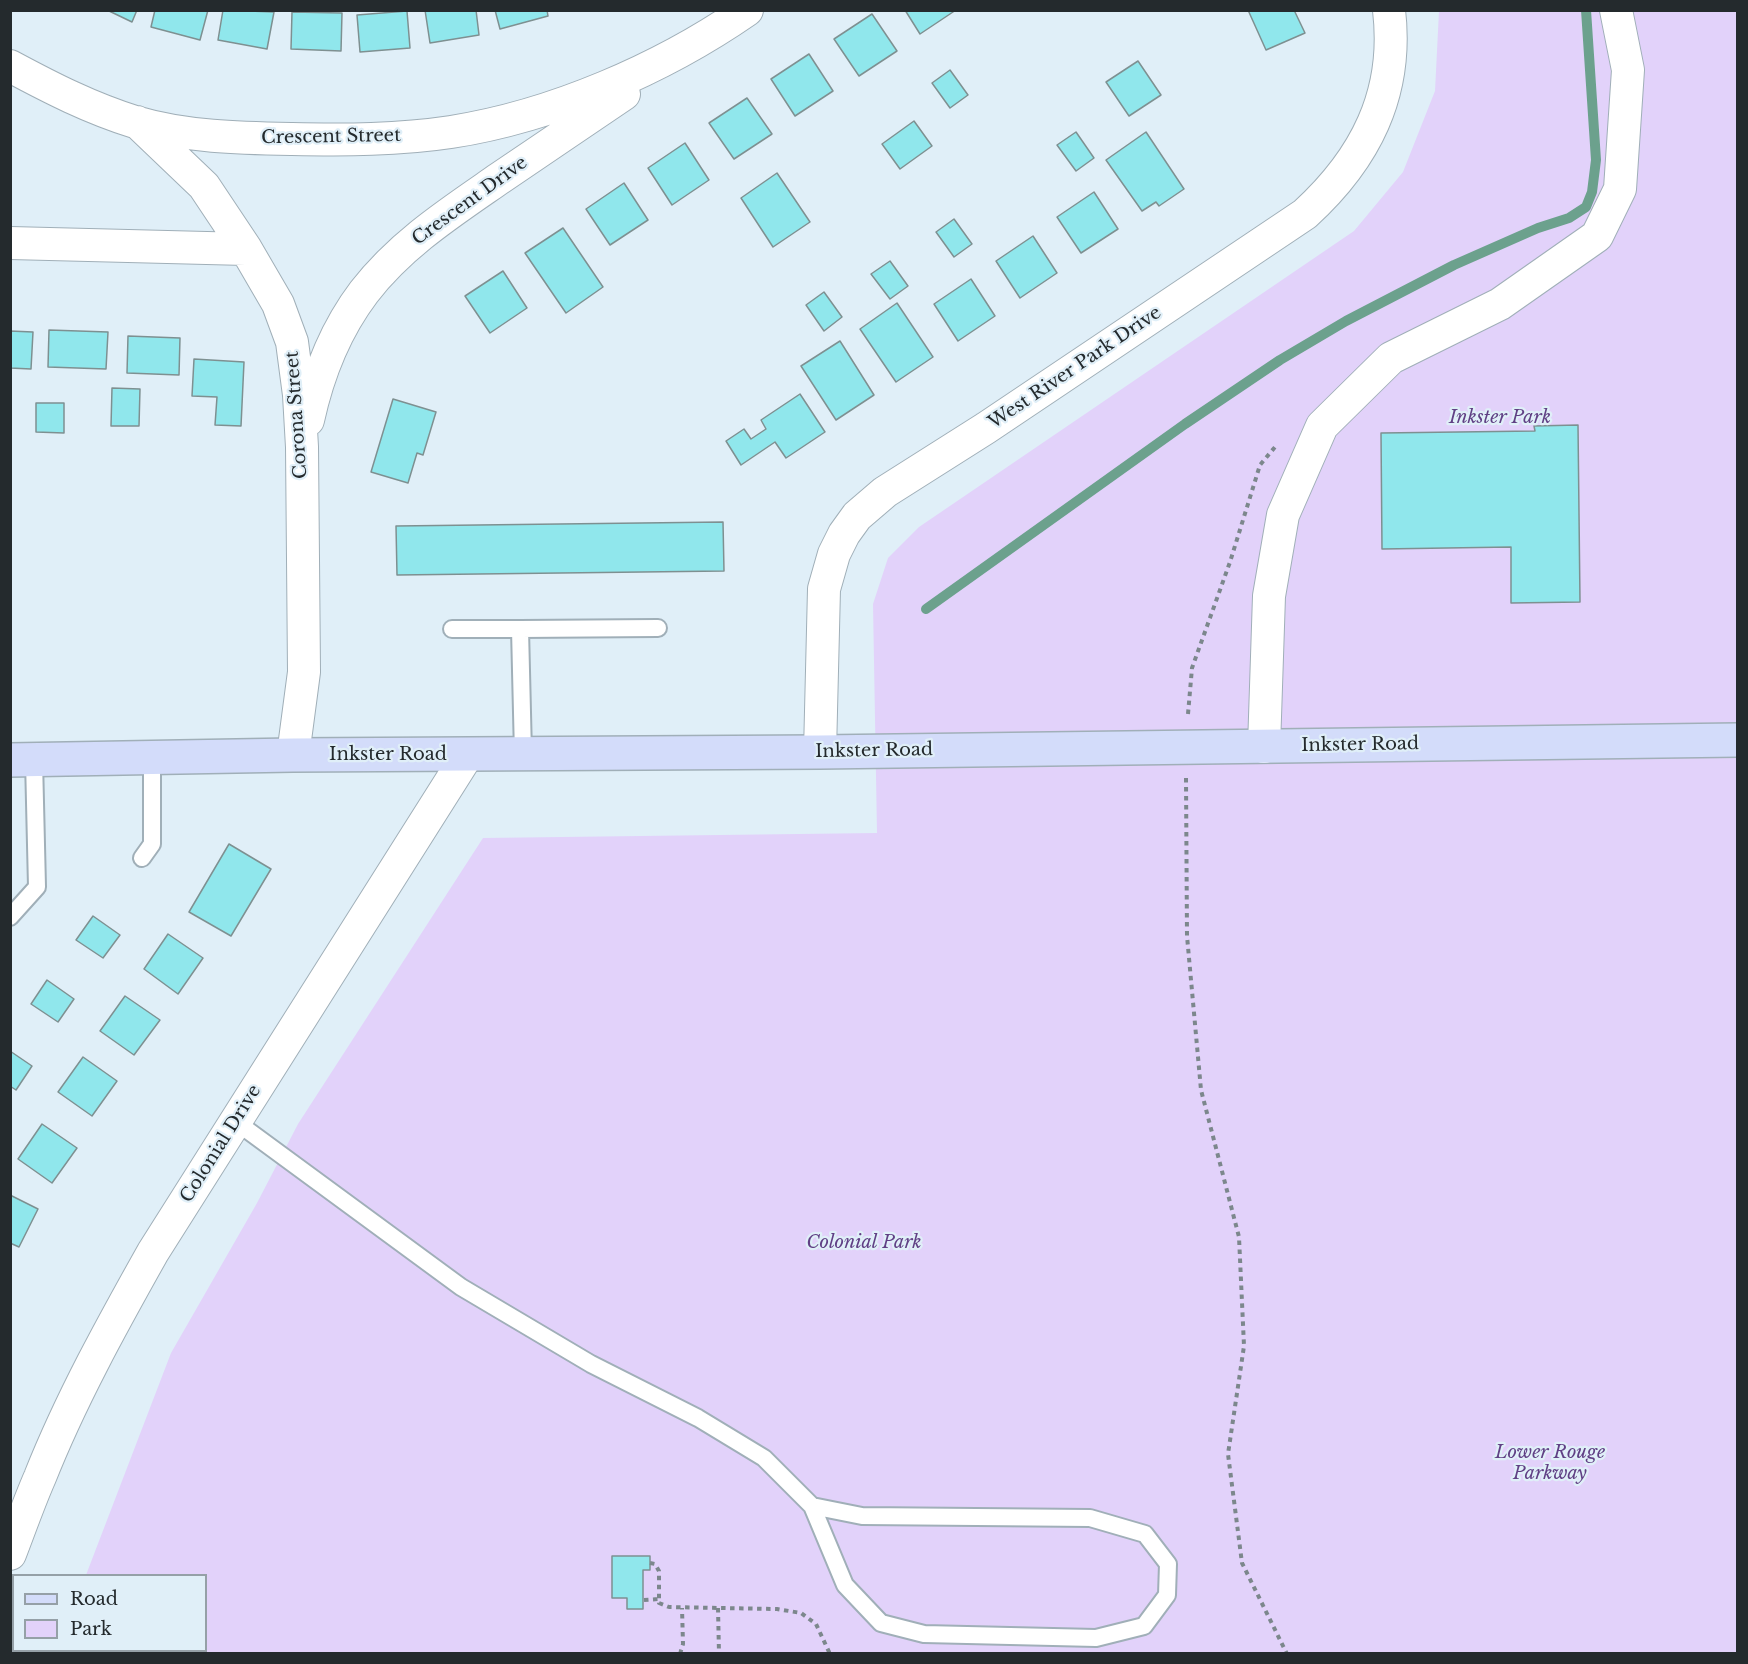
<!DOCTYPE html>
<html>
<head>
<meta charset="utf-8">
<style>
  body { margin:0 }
  #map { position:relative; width:1748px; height:1664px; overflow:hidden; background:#e0eff8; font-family:"Libre Baskerville",serif }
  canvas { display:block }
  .frame { position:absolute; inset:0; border:12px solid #242a2d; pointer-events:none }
  .legend { position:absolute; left:12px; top:1574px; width:195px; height:78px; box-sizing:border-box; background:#e0eff8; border:2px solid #95a0a7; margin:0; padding:8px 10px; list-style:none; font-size:18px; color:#242a2d }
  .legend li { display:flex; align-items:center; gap:12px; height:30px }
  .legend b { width:30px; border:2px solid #95a0a7 }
</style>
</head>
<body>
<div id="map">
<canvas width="1748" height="1664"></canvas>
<div class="frame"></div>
<ul class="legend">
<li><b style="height:8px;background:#d3dcfa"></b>Road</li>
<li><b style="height:16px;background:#e2d2fa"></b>Park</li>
</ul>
</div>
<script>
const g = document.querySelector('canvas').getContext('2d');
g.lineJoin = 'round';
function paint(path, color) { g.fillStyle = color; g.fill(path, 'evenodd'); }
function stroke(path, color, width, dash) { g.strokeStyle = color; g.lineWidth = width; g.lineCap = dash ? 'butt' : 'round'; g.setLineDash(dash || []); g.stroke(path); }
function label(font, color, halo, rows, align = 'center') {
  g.font = font + ' "Libre Baskerville",serif'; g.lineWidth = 4.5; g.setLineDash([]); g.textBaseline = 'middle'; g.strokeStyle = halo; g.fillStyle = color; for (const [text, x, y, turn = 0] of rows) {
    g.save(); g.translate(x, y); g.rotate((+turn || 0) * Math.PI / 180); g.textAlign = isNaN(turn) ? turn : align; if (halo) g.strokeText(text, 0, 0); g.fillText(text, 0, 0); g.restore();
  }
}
const green = new Path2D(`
  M1439,11H1737V1653L55,1654L57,1650H206V1576L86,1575L171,1353L257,1203L298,1124L483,838L877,833L873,604L888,558L919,527L1354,231L1403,172L1435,91Z`);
const stream = new Path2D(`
  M926,609L1185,424L1280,360L1346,321L1454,265L1538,228L1569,218L1586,207L1592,192L1596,160L1586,10`);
const building = new Path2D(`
  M107,10H137L132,22Z
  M155,10H208L200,40L151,27Z
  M223,10L274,12L267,49L218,40Z
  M425,10H476L479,35L430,43Z
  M495,10H547L548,16L500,29Z
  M905,10H956L920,34Z
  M1248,10H1294L1305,33L1266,50Z
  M407,11L410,48L360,52L357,15Z
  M292,12L342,13L341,51L291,49Z
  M872,14L897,51L859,76L834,39Z
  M809,54L833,91L795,116L771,79Z
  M1138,61L1161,95L1129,116L1106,82Z
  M950,70L968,95L950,108L932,83Z
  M747,98L772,134L734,159L709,123Z
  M914,121L932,146L900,169L882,144Z
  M1076,132L1094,158L1076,171L1057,145Z
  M1146,132L1184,189L1159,206L1156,202L1142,211L1106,160Z
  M685,143L709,180L672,205L648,168Z
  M777,173L810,222L773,247L741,198Z
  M624,183L648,220L610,245L586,209Z
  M1094,192L1118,229L1081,253L1057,217Z
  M954,219L972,244L954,257L936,232Z
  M563,228L603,287L566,313L525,253Z
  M1033,236L1057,273L1020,298L996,261Z
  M890,261L908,286L890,299L871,274Z
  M503,271L527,308L490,333L465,296Z
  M971,279L995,316L958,341L934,304Z
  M824,292L842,317L824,331L806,305Z
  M897,303L933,357L896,382L860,329Z
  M49,330L108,332L106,369L48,367Z
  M10,331L33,332L31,369L10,368Z
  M128,336L180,338L179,375L127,373Z
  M840,341L874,395L836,420L801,366Z
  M194,359L244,362L241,426L215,425L217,397L192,396Z
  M112,388L140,389L139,426H111Z
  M800,394L825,432L786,458L775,442L741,465L726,441L744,429L751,439L766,429L761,420Z
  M393,399L436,412L423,455L417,453L408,483L371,472Z
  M36,403H64V433L36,432Z
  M1578,425L1580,602L1511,603V547L1382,549L1381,433L1535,431L1534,426Z
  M723,522L724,571L397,575L396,526Z
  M229,844L271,869L231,936L189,912Z
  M93,916L120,935L103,958L76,940Z
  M168,934L203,958L178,994L144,969Z
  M47,980L74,999L58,1022L31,1004Z
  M125,996L160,1020L134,1055L100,1031Z
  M10,1051L32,1066L16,1090L10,1086Z
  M83,1057L117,1081L92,1116L58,1092Z
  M42,1124L77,1148L52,1183L18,1159Z
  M10,1195L38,1209L19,1247L10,1243Z
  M612,1556H650V1570H643V1609H627V1598H612Z`);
const path = new Path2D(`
  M1188,714L1192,668L1230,562L1260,465L1275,447
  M1186,778L1187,936L1201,1090L1239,1237L1244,1346L1228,1454L1242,1563L1287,1654
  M650,1563L655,1564L659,1571V1603L669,1607L777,1609L801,1613L816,1624L830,1654
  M644,1600L659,1599
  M718,1608L719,1654
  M680,1654L683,1644L682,1608`);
const service = new Path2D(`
  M452,629H520L523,754
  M520,629L658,628
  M142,858L152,844V758
  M10,917L37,887L34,760
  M235,1121L461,1287L591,1364L698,1418L764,1458L812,1506L845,1585L881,1623L924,1634L1096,1638L1144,1626L1167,1595L1168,1564L1145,1534L1090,1518L862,1516L812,1506`);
const minor = new Path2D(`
  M10,66C51,88 90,108 135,122C185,137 240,138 292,139C345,140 398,140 451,132C553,116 662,69 747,10
  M137,122L204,186L246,249L278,304L292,342L299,395L302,447L304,672L293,755
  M10,243L246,249
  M308,420C318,374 336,329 364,292C401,244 451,212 500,178C541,150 583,122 624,94
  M1264,747L1269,596L1283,515L1322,426L1391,358L1500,304L1597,236L1620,189L1628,70L1616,10
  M820,752L824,589L834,554L844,534L857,516L885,492L986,428L1305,214C1365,159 1399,94 1389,10
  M10,1554C20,1528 29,1502 40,1477C71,1399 112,1325 153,1252L468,754`);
const secondary = new Path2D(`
  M10,760L293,755L820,752L1738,740`);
const streetNames = [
  ["Crescent Street",331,137,-1],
  ["Crescent Drive",470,201,-36],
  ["West River Park Drive",1075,368,-34],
  ["Corona Street",297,415,-94],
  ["Inkster Road",1360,745,-1],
  ["Inkster Road",874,751,-1],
  ["Inkster Road",388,755],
  ["Colonial Drive",221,1144,-58]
];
const parkNames = [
  ["Inkster Park",1500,418],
  ["Colonial Park",864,1243],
  ["Lower Rouge",1550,1453],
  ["Parkway",1550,1474]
];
paint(green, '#e2d2fa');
stroke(stream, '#6ca18d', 10);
paint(building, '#90e7ec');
stroke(building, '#7e9091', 1.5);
stroke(service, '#a0afb8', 20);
stroke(minor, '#a0afb8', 34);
stroke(secondary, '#a0afb8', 36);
stroke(path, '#7c878c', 4, [4.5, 4.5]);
stroke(service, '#fff', 16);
stroke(minor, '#fff', 32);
stroke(secondary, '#d3dcfa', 33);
label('18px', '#242a2d', '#e0eff8', streetNames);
label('italic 18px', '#604085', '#e0eff8', parkNames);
</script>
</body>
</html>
